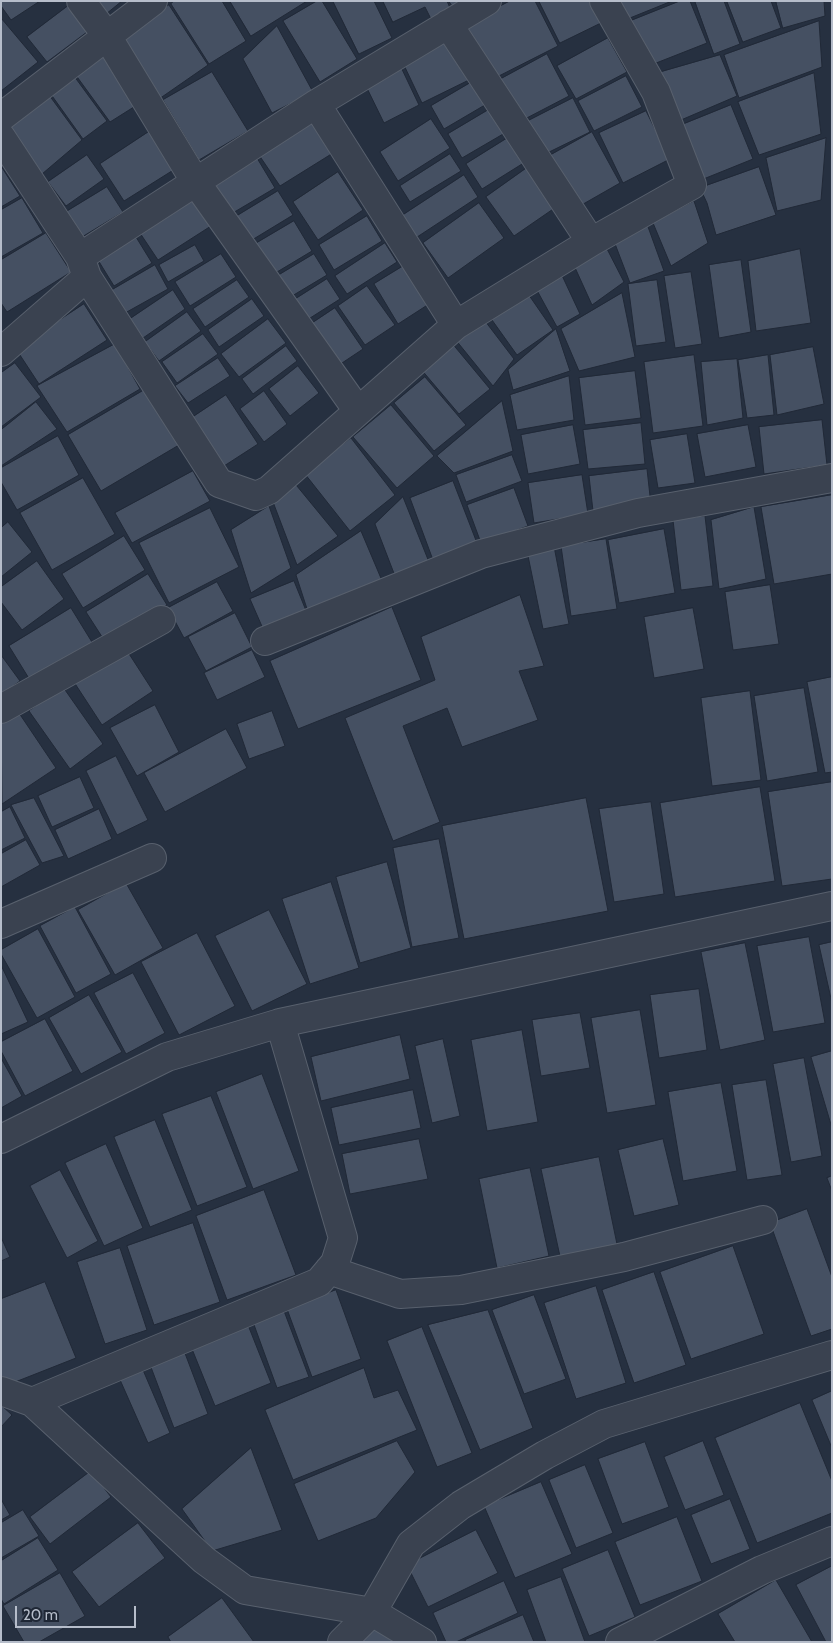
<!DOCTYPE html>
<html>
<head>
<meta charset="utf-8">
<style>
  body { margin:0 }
  #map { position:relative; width:833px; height:1643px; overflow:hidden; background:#263040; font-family:Cabin,sans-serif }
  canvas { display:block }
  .frame { position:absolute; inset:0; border:2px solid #b6bdca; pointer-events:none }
  .scale { position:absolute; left:15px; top:1606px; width:121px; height:22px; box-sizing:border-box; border:2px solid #b6bdca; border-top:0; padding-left:6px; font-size:15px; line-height:18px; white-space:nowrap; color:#b6bdca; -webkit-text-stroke:4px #1f2735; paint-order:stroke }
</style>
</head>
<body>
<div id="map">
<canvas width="833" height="1643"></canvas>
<div class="frame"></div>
<div class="scale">20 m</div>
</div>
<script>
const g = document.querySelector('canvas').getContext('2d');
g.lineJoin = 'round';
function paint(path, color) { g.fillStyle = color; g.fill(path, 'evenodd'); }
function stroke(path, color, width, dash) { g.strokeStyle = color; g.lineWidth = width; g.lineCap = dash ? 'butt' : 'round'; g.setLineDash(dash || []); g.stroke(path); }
const building = new Path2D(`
  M1,1H40L11,20L1,6Z
  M96,1H122L106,14Z
  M174,1H222L246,41L209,64L171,4Z
  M230,1H307L251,36Z
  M317,1H322L357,59L320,82L283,21Z
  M333,1H374L392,38L359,54Z
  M383,1H447L450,8L431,19L425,7L393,22Z
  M449,1H463L453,7Z
  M510,1H535L558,46L491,80L464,25Z
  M539,1H593L603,22L560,43Z
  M617,1H672L625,20Z
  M680,1H690L707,43L646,67L628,22Z
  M695,1H724L740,44L714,54Z
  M727,1H771L781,28L743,42Z
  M776,1H824L825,16L783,28Z
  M169,5L208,65L159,99L122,38Z
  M68,6L87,32L47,62L27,37Z
  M1,18L38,62L1,91Z
  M819,21L822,67L739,98L724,55Z
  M277,26L313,92L272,113L243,59Z
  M453,36L473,78L422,103L402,61Z
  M608,38L627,72L576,99L557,66Z
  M105,53L137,105L110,122L75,74Z
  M547,54L569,96L521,121L499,80Z
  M720,55L737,96L681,120L661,72Z
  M399,63L419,105L384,123L363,80Z
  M212,72L248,131L199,160L163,100Z
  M814,73L821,134L759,155L738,102Z
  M74,76L107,121L83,139L50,93Z
  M626,76L642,107L594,131L578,101Z
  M477,79L490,102L444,129L431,106Z
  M49,95L82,140L42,174L7,124Z
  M573,98L590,132L543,155L526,122Z
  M731,105L753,159L701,180L679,126Z
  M495,106L510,130L462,158L448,134Z
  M646,111L670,159L623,183L599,133Z
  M431,119L450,148L398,181L380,152Z
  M313,120L333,153L280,186L259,155Z
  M150,131L175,169L124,201L100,164Z
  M592,132L620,183L578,207L549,156Z
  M514,134L530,159L482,189L466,164Z
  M826,138L821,200L777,211L766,158Z
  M450,154L461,171L410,202L400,186Z
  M87,155L104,179L66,206L48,182Z
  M257,158L275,188L231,214L213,183Z
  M531,165L559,205L514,236L486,197Z
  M1,166L20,196L1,207Z
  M759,167L776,215L716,235L707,203L700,188Z
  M338,172L363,210L318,240L293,202Z
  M464,175L478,197L411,241L397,219Z
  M107,187L123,212L77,240L61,215Z
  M278,191L293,215L247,243L232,219Z
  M22,198L43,233L1,257V210Z
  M193,199L211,226L158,260L140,233Z
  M694,201L708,243L671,266L653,223Z
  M479,203L504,238L448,278L423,243Z
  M367,216L382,241L334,270L319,245Z
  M294,221L312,251L267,278L250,247Z
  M647,224L664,271L630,283L612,236Z
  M46,233L71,272L7,312L1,303V260Z
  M136,237L152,263L114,286L98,260Z
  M385,243L397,262L347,294L335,276Z
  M604,243L624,282L592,305L572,261Z
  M195,245L204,261L168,282L159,265Z
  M800,249L811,323L756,331L748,261Z
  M221,254L236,277L190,306L175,282Z
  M314,254L327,275L282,302L269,281Z
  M741,260L751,332L719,338L709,265Z
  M155,265L168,289L125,313L112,290Z
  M405,265L429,304L398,324L374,284Z
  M559,269L580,314L557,327L533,283Z
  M691,272L702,344L675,348L664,276Z
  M327,279L340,299L296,327L283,307Z
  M237,280L249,297L205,327L193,309Z
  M657,280L666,342L636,346L628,284Z
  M367,286L395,325L365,345L338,306Z
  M524,288L553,330L517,355L487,313Z
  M173,290L185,309L143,338L130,319Z
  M622,293L635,357L579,371L561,329Z
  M252,299L264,316L219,347L208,330Z
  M84,304L107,340L39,384L16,349Z
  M335,308L363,349L327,373L299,332Z
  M187,312L201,331L159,361L145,342Z
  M482,317L514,359L493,386L455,339Z
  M268,319L286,343L239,377L221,354Z
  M556,329L570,371L513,390L508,370Z
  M203,334L218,354L177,383L162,362Z
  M451,342L490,389L459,414L420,368Z
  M115,344L140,389L67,432L37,386Z
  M286,346L297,361L253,394L242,379Z
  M813,347L824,404L777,415L770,355Z
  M694,355L703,426L653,433L644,362Z
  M768,355L774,415L747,418L738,360Z
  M218,358L230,376L188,403L175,386Z
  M737,359L743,418L707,425L701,362Z
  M15,363L41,397L1,427V373Z
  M298,366L319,393L290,416L269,389Z
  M635,371L641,418L585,425L579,378Z
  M569,376L574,420L517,430L510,395Z
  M425,377L466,425L434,451L394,403Z
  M146,389L179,445L101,491L68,435Z
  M264,391L287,424L264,442L240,409Z
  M226,395L258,444L224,466L193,417Z
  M502,401L513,451L454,473L437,456Z
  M36,402L57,429L1,466V430Z
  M391,405L434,456L397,488L353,437Z
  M822,420L827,465L764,474L759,427Z
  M641,423L645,464L588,469L583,430Z
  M573,425L580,464L528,474L521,435Z
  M748,425L756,467L705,477L697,434Z
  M687,434L695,483L658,488L650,440Z
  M58,436L79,475L17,510L1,482V468Z
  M351,438L395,495L350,531L305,474Z
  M512,455L522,481L466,502L456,475Z
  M647,469L651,505L593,511L589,476Z
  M193,471L210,501L132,543L115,513Z
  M582,475L588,514L534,523L528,483Z
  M83,478L115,534L52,570L20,513Z
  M292,480L338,536L297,565L273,502Z
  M453,481L477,543L433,560L410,498Z
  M514,488L528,526L481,543L467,505Z
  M832,495V574L774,584L761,507Z
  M403,497L429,562L395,576L375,524Z
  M269,506L291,568L251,593L231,530Z
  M754,507L766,579L719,589L711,520Z
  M210,508L239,567L169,603L139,543Z
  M705,516L713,586L681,590L673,520Z
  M8,522L32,552L1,577V528Z
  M664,529L675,593L619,603L608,540Z
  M361,531L383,583L309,615L296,575Z
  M124,536L145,570L83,608L62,574Z
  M606,539L617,609L571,616L561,546Z
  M553,541L569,624L543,629L526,546Z
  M37,561L64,599L22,630L1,602V587Z
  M148,574L167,605L106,643L86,612Z
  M294,581L307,613L264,631L250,599Z
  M217,582L233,611L184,638L168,608Z
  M770,585L779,644L733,650L725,592Z
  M520,595L544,666L519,671L538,720L462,747L447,708L403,726L440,822L393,841L345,718L435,680L421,637Z
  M392,607L421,680L298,729L270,661Z
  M71,608L95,647L33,685L9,646Z
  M693,608L704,669L654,678L644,617Z
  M235,613L252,647L206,671L188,637Z
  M124,646L153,691L102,725L72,679Z
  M252,650L265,677L217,700L204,673Z
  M1,655L20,681L1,695Z
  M832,677V772L825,773L807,682Z
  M63,687L103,744L70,769L29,711Z
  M804,688L818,772L767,781L754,696Z
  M750,691L761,780L712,786L701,698Z
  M155,705L179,752L137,776L110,728Z
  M17,710L56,768L2,804L1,721Z
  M272,711L285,746L249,759L237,724Z
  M226,729L247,768L165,812L144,773Z
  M116,756L148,820L117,835L86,771Z
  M80,777L94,808L52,827L38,796Z
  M832,782V879L782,886L768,792Z
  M760,787L775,881L675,897L660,803Z
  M34,798L64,856L42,863L11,805Z
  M586,798L608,911L464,939L442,826Z
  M651,802L664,894L614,902L599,809Z
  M10,807L25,838L1,850V812Z
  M99,809L112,839L68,859L55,830Z
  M439,839L459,938L412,947L393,848Z
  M26,840L40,865L1,887V854Z
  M387,862L411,948L360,963L336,877Z
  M331,882L359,968L310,984L282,899Z
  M126,883L163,948L115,975L78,910Z
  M75,907L111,974L76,993L40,926Z
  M269,910L307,984L252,1011L215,936Z
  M38,929L75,997L37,1018L1,954V950Z
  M197,933L235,1006L179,1035L141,962Z
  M809,937L825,1023L773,1032L757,946Z
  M832,942V1003L819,945Z
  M745,943L765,1040L720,1050L701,952Z
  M1,965L28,1022L1,1034Z
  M133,973L165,1033L126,1054L94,993Z
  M699,989L707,1050L659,1058L650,995Z
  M89,995L122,1052L81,1074L49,1018Z
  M640,1010L656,1105L607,1113L591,1018Z
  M580,1013L590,1068L541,1076L532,1020Z
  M45,1019L73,1071L25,1096L1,1051V1042Z
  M522,1030L538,1122L487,1131L471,1040Z
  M400,1035L410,1079L321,1101L311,1057Z
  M443,1039L460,1116L432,1123L415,1046Z
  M832,1051V1128L811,1057Z
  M1,1058L22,1096L1,1108Z
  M804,1058L822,1156L791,1162L773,1064Z
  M262,1074L299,1171L253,1189L216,1092Z
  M766,1080L782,1175L747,1180L732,1085Z
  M721,1083L737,1171L683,1181L668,1092Z
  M413,1090L421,1128L339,1145L331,1108Z
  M211,1096L247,1187L197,1206L162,1114Z
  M155,1120L192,1210L150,1227L114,1137Z
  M419,1139L428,1179L350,1194L342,1154Z
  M663,1139L679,1205L634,1216L618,1150Z
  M106,1144L143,1228L104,1246L65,1163Z
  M599,1157L618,1249L561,1261L541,1169Z
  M530,1168L549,1256L497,1268L479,1179Z
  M60,1170L98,1241L67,1258L30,1186Z
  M832,1176V1191L827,1178Z
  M264,1190L296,1275L227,1300L196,1216Z
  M807,1209L832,1277V1329L811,1336L770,1223Z
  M193,1223L220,1302L154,1325L127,1246Z
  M1,1237L10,1257L1,1261Z
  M733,1246L764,1334L691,1359L660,1272Z
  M120,1248L147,1330L105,1344L77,1262Z
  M654,1272L686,1365L634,1383L602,1290Z
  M45,1282L76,1358L5,1386L1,1375V1299Z
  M596,1286L626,1383L576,1399L544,1303Z
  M336,1290L361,1359L312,1377L287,1309Z
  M534,1295L566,1379L524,1394L492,1310Z
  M488,1310L533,1428L480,1450L428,1325Z
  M284,1311L309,1377L277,1388L253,1322Z
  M248,1325L271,1383L215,1406L192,1349Z
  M422,1327L472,1453L437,1467L387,1341Z
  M183,1348L208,1414L174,1428L149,1362Z
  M140,1363L170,1433L148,1443L117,1373Z
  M364,1368L374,1398L398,1390L417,1430L293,1480L265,1410Z
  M832,1391V1448L812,1400Z
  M800,1403L832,1481V1513L757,1543L715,1438Z
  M1,1405L12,1415L1,1427Z
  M397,1441L415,1472L376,1518L318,1541L294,1484Z
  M703,1441L724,1495L685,1510L664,1457Z
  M645,1442L669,1507L622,1524L598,1459Z
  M251,1448L282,1530L212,1551L182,1509Z
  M585,1465L613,1533L576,1548L549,1480Z
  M91,1471L111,1497L50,1544L30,1517Z
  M541,1482L572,1554L515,1578L484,1506Z
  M1,1499L10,1515L1,1520Z
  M730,1499L750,1549L711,1564L691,1515Z
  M23,1510L39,1536L1,1558V1523Z
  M677,1517L702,1581L640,1605L615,1542Z
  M138,1523L165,1558L99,1607L72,1572Z
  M476,1530L498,1573L428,1607L407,1565Z
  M38,1538L58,1570L4,1604L1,1599V1561Z
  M608,1550L635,1617L589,1636L562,1569Z
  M832,1566V1642H826L796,1585Z
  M60,1573L85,1616L39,1642H24L3,1606Z
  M561,1577L585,1642H546L527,1590Z
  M776,1580L812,1642H735L718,1614Z
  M504,1581L518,1613L456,1642H446L433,1613Z
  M222,1598L254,1642H171L168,1637Z
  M523,1615L534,1642H466L465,1640Z
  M376,1617L406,1642H356Z`);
const minor = new Path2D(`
  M81,1L107,36L195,181L358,411
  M448,24L591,242
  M316,104L456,325
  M1,117L153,1
  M1,137L80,257L87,277L219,483L256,496L269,490L456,325L591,242L692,185L656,92L604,1
  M80,257L316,104L487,1
  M1,352L87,277
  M265,641L481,554L638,513L832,478
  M1,709L161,620
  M1,924L152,858
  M1,1139L167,1057L280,1023L832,906
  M329,1270L400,1294L461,1290L624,1257L763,1220
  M1,1391L32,1402L204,1560L245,1590L372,1612L422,1642
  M32,1402L319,1282L335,1263L343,1238L280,1023
  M342,1642L372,1612L411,1544L461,1505L545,1455L604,1424L832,1355
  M620,1642L762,1570L832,1541`);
paint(building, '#455062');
stroke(building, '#212937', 1);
stroke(minor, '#58606d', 30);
stroke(minor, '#3a4250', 28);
</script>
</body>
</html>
